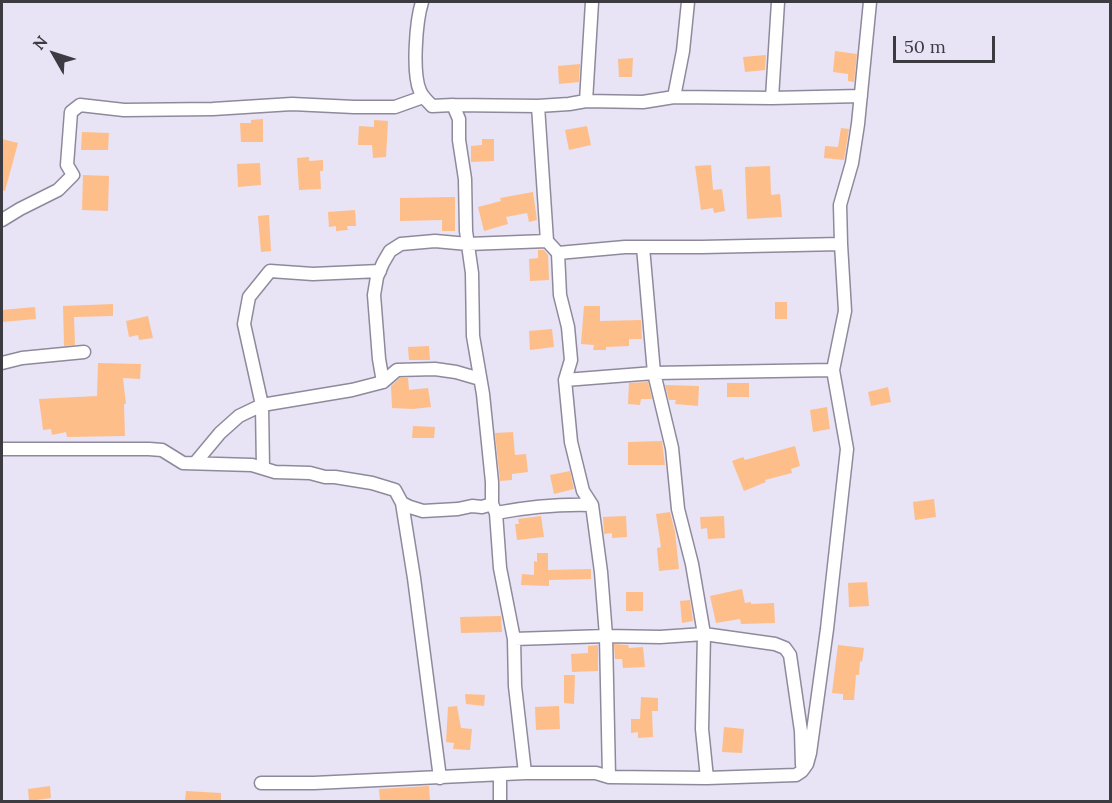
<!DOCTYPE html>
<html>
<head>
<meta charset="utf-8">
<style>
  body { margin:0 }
  #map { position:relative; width:1112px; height:803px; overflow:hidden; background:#e8e3f5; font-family:Lora,serif }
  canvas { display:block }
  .frame { position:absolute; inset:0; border:3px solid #3d3b42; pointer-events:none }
  .north { position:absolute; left:24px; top:24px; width:60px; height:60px; -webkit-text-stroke:4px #e8e3f5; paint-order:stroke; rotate:309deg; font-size:16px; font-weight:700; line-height:24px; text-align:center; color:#3d3b42 }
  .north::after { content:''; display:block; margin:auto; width:21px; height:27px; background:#3d3b42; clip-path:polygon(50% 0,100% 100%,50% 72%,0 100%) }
  .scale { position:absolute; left:893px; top:36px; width:102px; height:27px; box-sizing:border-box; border:3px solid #3d3b42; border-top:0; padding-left:8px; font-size:18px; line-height:21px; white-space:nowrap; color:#3d3b42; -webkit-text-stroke:4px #e8e3f5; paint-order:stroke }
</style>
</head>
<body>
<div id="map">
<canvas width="1112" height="803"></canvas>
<div class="frame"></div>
<div class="north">N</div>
<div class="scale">50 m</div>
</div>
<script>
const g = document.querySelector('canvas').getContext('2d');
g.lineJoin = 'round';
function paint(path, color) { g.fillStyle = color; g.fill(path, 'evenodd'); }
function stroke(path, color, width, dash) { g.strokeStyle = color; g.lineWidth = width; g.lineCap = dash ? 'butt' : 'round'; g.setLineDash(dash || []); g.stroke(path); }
const building = new Path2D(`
  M835,51L857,54L854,82L848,81V74L833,72Z
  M766,55L765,70L745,72L743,57Z
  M633,58L632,77H619L618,59Z
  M580,64L579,82L559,84L558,66Z
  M263,119V142H241L240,123H251V120Z
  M374,120L388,121L386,157L373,158L372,145H358L359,126L374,127Z
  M587,126L591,145L569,150L565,130Z
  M841,128L849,129L844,160L824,158L825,146L838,147Z
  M82,132L109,133L108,150H81Z
  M2,139L18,143L5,191L2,190Z
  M482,139H494V161L471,162V146L482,145Z
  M309,157V161L323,160V171H320L321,189L299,190L297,158Z
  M260,163L261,185L238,187L237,164Z
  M711,165L713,190L722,189L725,211L714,213L713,208L701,210L695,166Z
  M770,166L771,195L780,194L782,217L747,219L745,167Z
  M83,175L109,176L108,211L82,210Z
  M533,192L537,220L529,222L527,213L506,217L508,224L484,231L478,207L501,201L500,198Z
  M455,197V231H442V220L400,221V198Z
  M355,210L356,226H347L348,230L336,231V226L329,227L328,212Z
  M269,215L271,251L261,252L258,216Z
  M538,250H544L548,255L549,280L530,281L529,259L538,258Z
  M775,302H787V319H775Z
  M113,304V316L74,317L75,345L64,346L63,306Z
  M584,306H600V321L641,320L642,339H629V346L606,347V350H593L594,345L581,344Z
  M35,307L36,319L2,322V310Z
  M148,316L153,338L139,340L138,335L129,337L126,321Z
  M552,329L554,347L530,350L529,331Z
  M429,346L430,360H409L408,347Z
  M98,363L141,364L140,379L123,378L126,404H124L125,436L67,437L66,432L52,435L51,429L43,430L39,399L97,396Z
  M400,378H408L409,390L428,388L431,407L413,409L392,408L391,386Z
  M648,382L652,399H641L640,405L628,404L629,383Z
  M727,383H749V397H727Z
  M665,385L699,386L698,406L675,404L676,400H669Z
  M888,387L891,402L871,406L868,392Z
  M827,407L830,429L813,432L810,410Z
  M413,426L435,427L434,438H412Z
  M513,432L515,455L526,454L528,472L512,474V480L500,481L495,433Z
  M662,441L665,465H628V442Z
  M795,446L800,466L791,469L792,473L765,480L766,482L744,491L732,461L743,457L745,460Z
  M570,471L574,489L554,494L550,475Z
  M934,499L936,517L915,520L913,502Z
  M670,512L675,532L679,569L659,571L657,548L661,547L656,514Z
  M541,516L544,537L517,540L515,524H519L518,519Z
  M626,516L627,537L612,538V533L604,534L603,517Z
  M724,516L725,538L708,539L707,528L701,529L700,517Z
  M537,553H548V570L591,569V579L549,580V586L521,585L522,574L534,575V561L537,562Z
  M867,582L869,606L849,607L848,583Z
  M742,589L745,603L751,602V604L774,603L775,623L741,624L740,619L716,623L710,596Z
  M626,592H643V611H626Z
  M690,600L693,621L682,623L680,601Z
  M501,616L502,632L461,633L460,617Z
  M614,644L628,645L629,648L643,647L645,667L623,668L622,659H615Z
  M598,645V671L572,672L571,654L588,653V646Z
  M838,645L864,648L862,662L860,661L859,675H856L854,700H843V694L832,693Z
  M564,675H575L574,704L564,703Z
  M465,694L485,695L484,706L466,704Z
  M641,697L658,698V711H652L653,737L638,738V732L631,733V719H640Z
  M457,706L461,728L472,729L470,750L453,749L454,743L446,742L448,707Z
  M559,706L560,729L536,730L535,707Z
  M724,727L744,729L742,753L722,752Z
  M50,786L51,798L29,801L28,789Z
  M429,786L430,801H380L379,789Z
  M186,791L221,793V801H185Z`);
const street = new Path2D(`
  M422,2C416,21 412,73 420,91C423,98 428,101 432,106L453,105L459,119V140L465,179L466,231L472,273L473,336L483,394L492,482V504L496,513L500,568L514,639L515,686L525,773
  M674,97L683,51L688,2
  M772,98L778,2
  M586,101L592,2
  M453,105L538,106L569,104L586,101L643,102L674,97L772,98L861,96
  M538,106L547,241L558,253L560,295L568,327L571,360L565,380L571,442L583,491L592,505L601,572L606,636L609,777
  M2,220L20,209L58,190L73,175L67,165L71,112L80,105L124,110L213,109L292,104L354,107H395L423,97
  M643,247L654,373L672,448L678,509L692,564L704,634L702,729L707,778
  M558,253L625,247H702L841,244
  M2,363L22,358L84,352
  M565,380L654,373L833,370
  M383,382L379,359L374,295L377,277L383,263L390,251L401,244L435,241L468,244L547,241
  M2,449H149L162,450L183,463L252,465L275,472L310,473L325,477H335L372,483L395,490L402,503L410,507L423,511L458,509L472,506L482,507L492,504
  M195,463L220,433L239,416L262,405L352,390L383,382L397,370L435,369L456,372L480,379
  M263,468L262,405L244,324L249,297L270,271L313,274L380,271
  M402,503L414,578L440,778
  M496,513C528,507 560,504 592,505
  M514,639L606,636L660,637L704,634L775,644L785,648L790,655L801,731L802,765
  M261,783H314L525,773H596L609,777L707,778L796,775L802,771L807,764L810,753L827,629L847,449L833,370L845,311L841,244L840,205L852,163L858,124L870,2
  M500,802V775`);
paint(building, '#febe89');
stroke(street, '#8f8a9b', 15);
stroke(street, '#fff', 12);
</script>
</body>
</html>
